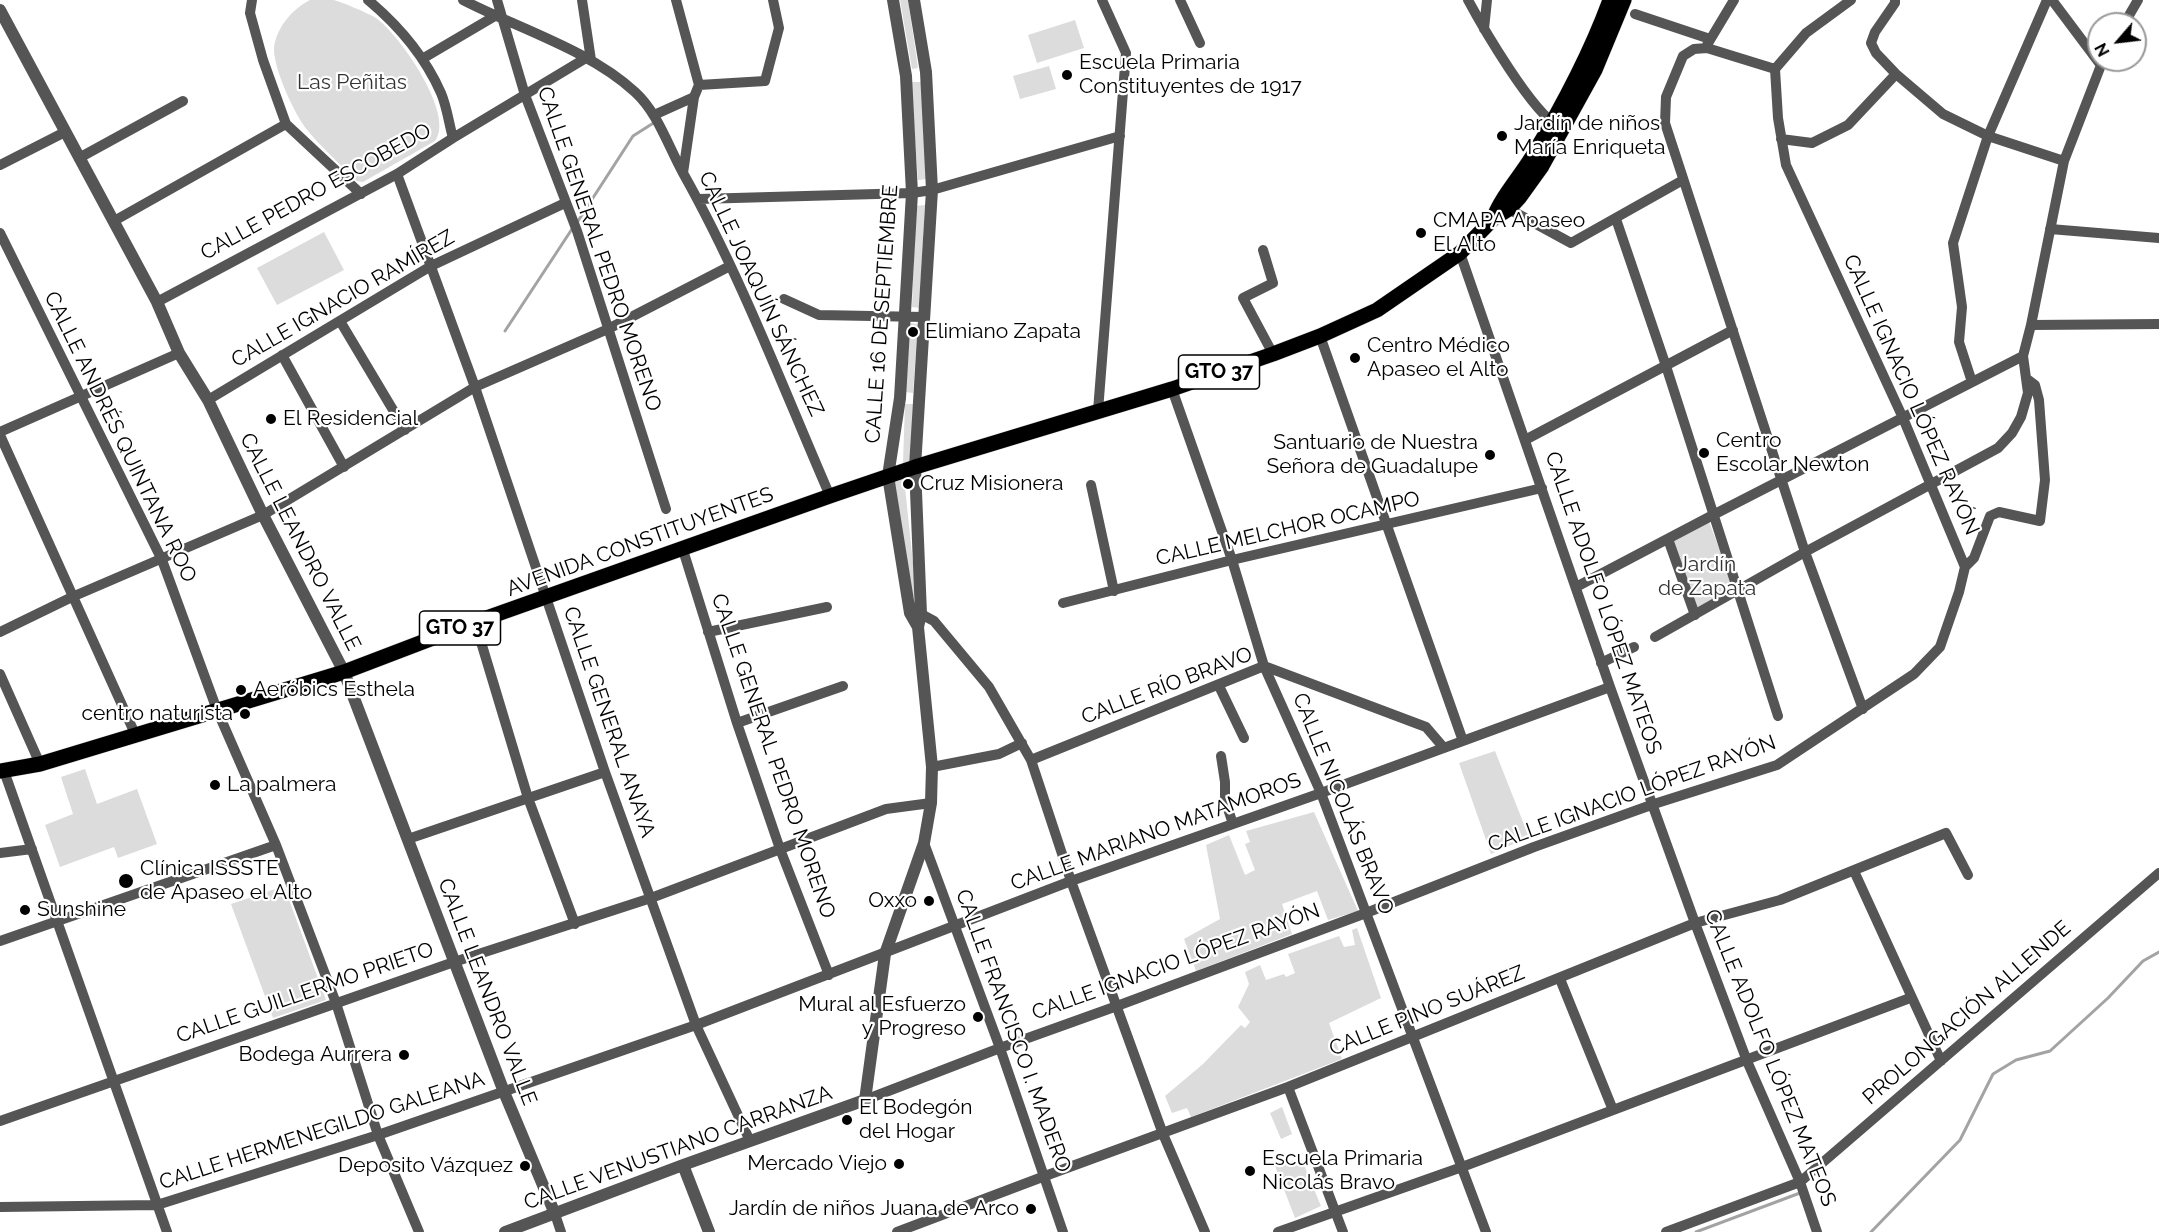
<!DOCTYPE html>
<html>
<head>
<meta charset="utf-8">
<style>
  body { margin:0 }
  #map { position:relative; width:2159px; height:1232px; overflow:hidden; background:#fff; font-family:Raleway,sans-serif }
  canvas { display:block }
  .north { position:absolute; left:2087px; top:12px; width:60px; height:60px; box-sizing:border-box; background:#fff; border:2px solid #999; border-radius:50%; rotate:242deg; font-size:16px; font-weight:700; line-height:24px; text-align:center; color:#000 }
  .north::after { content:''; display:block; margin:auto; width:21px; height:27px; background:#000; clip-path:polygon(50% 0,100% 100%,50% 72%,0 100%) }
</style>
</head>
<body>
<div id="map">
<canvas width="2159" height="1232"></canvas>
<div class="north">N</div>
</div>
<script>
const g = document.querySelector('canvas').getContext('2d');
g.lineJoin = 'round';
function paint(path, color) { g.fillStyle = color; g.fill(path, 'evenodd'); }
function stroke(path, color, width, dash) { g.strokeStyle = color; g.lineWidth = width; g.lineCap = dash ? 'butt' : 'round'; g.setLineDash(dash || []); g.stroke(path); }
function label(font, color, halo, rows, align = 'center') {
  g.font = font + ' Raleway,sans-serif'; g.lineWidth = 4.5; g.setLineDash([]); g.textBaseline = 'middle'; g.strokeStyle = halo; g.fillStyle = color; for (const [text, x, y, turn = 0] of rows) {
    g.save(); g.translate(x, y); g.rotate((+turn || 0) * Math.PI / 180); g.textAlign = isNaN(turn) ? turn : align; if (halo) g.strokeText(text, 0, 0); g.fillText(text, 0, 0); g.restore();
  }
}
const green = new Path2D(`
  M310,0C317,0 326,0 333,0C340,1 370,14 376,18C399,34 456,115 435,141L363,182L357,181C341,165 323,149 308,131C295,116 275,71 274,51C274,30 293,8 310,0Z
  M900,0H908L918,68L912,69Z
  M1075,20L1084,48L1037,63L1028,35Z
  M1049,66L1056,89L1020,99L1013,76Z
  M911,82H921L928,179L918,180Z
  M925,205L919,308L912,307L916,206Z
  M324,232L344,270L277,305L257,268Z
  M909,323L918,324L913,393L905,392Z
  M905,404H913L911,462L903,463Z
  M904,478L916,592L913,598L894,479Z
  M1708,519L1734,588L1695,609L1671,541Z
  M1495,751L1529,837L1491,854L1459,763Z
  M85,769L97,804L137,789L157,844L118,858L114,847L60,867L45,825L73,814L61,777Z
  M1314,812L1358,911L1328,920L1317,891L1282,904L1292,934L1196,971L1184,939L1220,919L1206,845L1229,835L1245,875L1255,870L1245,844L1250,842L1246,831Z
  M284,886L326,1000L273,1018L231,904Z
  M1357,928L1381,998L1329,1023L1342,1059L1191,1117L1187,1108L1172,1113L1165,1096L1203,1064L1241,1025L1245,1028L1250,1022L1238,1007L1249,984L1245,972L1260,965L1266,980L1284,974L1286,977L1295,973L1288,954L1339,936L1344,947L1355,945L1352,930Z
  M1282,1107L1292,1134L1281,1139L1270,1113Z
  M1301,1158L1321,1206L1295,1218L1275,1166Z`);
const stream = new Path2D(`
  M578,221L633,136L655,122
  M505,331L572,229
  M1696,1232L1800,1193
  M1871,1232L1960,1140L1993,1074L2016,1060L2050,1051L2108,998L2143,961L2159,952`);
const minor = new Path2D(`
  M252,0L250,13L263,60L286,124L361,194
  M368,0C398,25 425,57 441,93C447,107 449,124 453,138
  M463,0C517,28 590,50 635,92C658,113 668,146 683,173C741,276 783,388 830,496
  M497,0L525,95L577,231L666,509
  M582,0L591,60
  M676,0L699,85L694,97L683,173
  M1180,0L1200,43
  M1468,0C1483,28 1532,112 1558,126
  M1895,0V3L1875,32L1871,43L1876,53L1896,74L1943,114L1988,136L2064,161
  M2052,0L2100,64
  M1635,14L1710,39
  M2124,24L2138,0
  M1484,29L1487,0
  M1707,45L1734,0
  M422,59L495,16
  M1775,69L1707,48L1694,49L1683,56L1666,97L1665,123L1805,552L1863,709
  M1775,69L1806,33L1851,0
  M699,85L765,81L779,28L773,0
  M654,115L694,97
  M1781,139L1812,143L1848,125L1896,74
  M79,158L183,101
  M0,165L65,132
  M397,174L475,387L605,772L696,1025L750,1141
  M699,199L912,193L932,190L1120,136
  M1505,207L1571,243L1683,180
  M1616,219L1666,366L1778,716
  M114,221L286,124
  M2050,229L2159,238
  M0,233L162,560L217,710L276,845L336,1003L378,1135L419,1232
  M1263,250L1273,283L1243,298L1273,354
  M1460,253L1610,687L1695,923L1747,1061L1800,1182L1817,1232
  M784,299L819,315L924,317
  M157,302L397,174L453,138L586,58
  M340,321L405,430
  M2031,325L2159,324
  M1320,336L1463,741
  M282,355L344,467
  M1972,382L1959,342L1962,307L1953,243L1988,136L2047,0
  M1172,389L1232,560L1264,666L1321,793L1486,1232
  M208,400L431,266L565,203
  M1098,411L1126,53L1102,0
  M0,432L179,353
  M0,435L136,736
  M1525,440L1733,330
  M1091,485L1114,591
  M1668,539L1695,615
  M683,550L737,723L780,849L829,975
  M1965,567L1974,558L1990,516L1999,512L2040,521L2045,480L2039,400L2035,385L2027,379
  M1576,587L1713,515L2023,356
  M1063,603L1232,560L1542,488
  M914,613L921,614L934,621L989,687L1031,760L1071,881L1163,1134L1205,1232
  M475,622L528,798L575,924
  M0,632L72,597L263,515L475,387L608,329L730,266
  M708,632L827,607
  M1655,637L1805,552L1998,448L2012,433L2021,417L2028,393L2023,356L2031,325L2064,161L2103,60
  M1601,663L1634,647
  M0,674L40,764
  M1219,686L1244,738
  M737,723L843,686
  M1221,756L1225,782V800L1233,824
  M1031,760L1264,666L1426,727L1444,748
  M932,767L999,754L1022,743
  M4,771L167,1232
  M408,839L605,772
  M924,843L1000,1048L1063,1232
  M0,853L32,849
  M1854,871L1941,1061
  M0,941L276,845
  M1560,979L1613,1110
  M1288,1087L1343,1232
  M865,1100L1000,1048L1117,1006L1366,913L1534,847L1654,804L1777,765L1914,674L1940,647L1959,592L1965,567L1903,418L1786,165L1778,118L1775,69
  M0,1121L454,962L651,898L886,809L931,803
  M0,1207L157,1205L378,1135L696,1025L1071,881L1321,793L1610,687
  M555,1214L561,1232
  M897,1232L1045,1176L1288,1087L1695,923L1780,900L1946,833L1968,875
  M1278,1232L1462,1167L1910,998
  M1666,1232L1800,1182L2159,873`);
const tertiary = new Path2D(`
  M893,0L906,76L912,193L900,398L888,476L910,613L918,627
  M0,10L157,302L179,353L208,400L263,515L344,672L504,1092L555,1214
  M683,1165L709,1232
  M505,1232L683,1165L865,1100L885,954L924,843L931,803L932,767L918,627L921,614L915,467L932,190L926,72L914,0`);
const primary = new Path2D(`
  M1493,219C1502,196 1519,178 1532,157C1562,107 1590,55 1610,0
  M0,771L40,764L344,672L475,622L830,496L915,467L1172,389L1273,354L1320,336L1377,310L1460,253L1493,219L1509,209L1519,198L1542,166L1595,70L1624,0`);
const markers = [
  [1067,75,6,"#000"],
  [1502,136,6,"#000"],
  [1421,233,6,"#000"],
  [913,332,6,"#000"],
  [1355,358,6,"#000"],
  [271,419,6,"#000"],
  [1704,453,6,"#000"],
  [1490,455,6,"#000"],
  [908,484,6,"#000"],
  [241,690,6,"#000"],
  [245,714,6,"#000"],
  [215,785,6,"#000"],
  [126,881,8,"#000"],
  [929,901,6,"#000"],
  [25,910,6,"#000"],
  [978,1017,6,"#000"],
  [404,1055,6,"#000"],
  [847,1120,6,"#000"],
  [899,1164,6,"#000"],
  [525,1166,6,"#000"],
  [1250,1171,6,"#000"],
  [1031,1209,6,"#000"]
];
const shields = [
  [1219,372,81],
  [460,628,81]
];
const shieldNames = [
  ["GTO 37",1219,372],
  ["GTO 37",460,628]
];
const poiNames = [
  ["Escuela Primaria",1079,63],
  ["Constituyentes de 1917",1079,87],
  ["Jardín de niños",1514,124],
  ["María Enriqueta",1514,148],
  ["CMAPA Apaseo",1433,221],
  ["El Alto",1433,245],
  ["Elimiano Zapata",925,332],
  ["Centro Médico",1367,346],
  ["Apaseo el Alto",1367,370],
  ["El Residencial",283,419],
  ["Centro",1716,441],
  ["Escolar Newton",1716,465],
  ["Santuario de Nuestra",1478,443,"right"],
  ["Señora de Guadalupe",1478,467,"right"],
  ["Cruz Misionera",920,484],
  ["Aeróbics Esthela",253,690],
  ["centro naturista",233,714,"right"],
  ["La palmera",227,785],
  ["Clínica ISSSTE",140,869],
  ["de Apaseo el Alto",140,893],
  ["Oxxo",917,901,"right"],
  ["Sunshine",37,910],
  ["Mural al Esfuerzo",966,1005,"right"],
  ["y Progreso",966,1029,"right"],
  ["Bodega Aurrera",392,1055,"right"],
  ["El Bodegón",859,1108],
  ["del Hogar",859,1132],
  ["Escuela Primaria",1262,1159],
  ["Nicolás Bravo",1262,1183],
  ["Mercado Viejo",887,1164,"right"],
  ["Deposito Vázquez",513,1166,"right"],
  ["Jardín de niños Juana de Arco",1019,1209,"right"]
];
const parkNames = [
  ["Las Peñitas",352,83],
  ["Jardín",1707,565],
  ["de Zapata",1707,589]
];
const streetNames = [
  ["CALLE PEDRO ESCOBEDO",316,192,-29],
  ["CALLE GENERAL PEDRO MORENO",599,249,71],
  ["CALLE JOAQUÍN SÁNCHEZ",761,294,65],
  ["CALLE IGNACIO RAMÍREZ",343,299,-30],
  ["CALLE 16 DE SEPTIEMBRE",882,314,-86],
  ["CALLE IGNACIO LÓPEZ RAYÓN",1911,395,66],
  ["CALLE ANDRÉS QUINTANA ROO",120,437,64],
  ["CALLE MELCHOR OCAMPO",1288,529,-13],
  ["CALLE LEANDRO VALLE",300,542,63],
  ["AVENIDA CONSTITUYENTES",640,542,-20],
  ["CALLE ADOLFO LÓPEZ MATEOS",1603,603,71],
  ["CALLE RÍO BRAVO",1167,686,-21],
  ["CALLE GENERAL ANAYA",609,722,71],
  ["CALLE GENERAL PEDRO MORENO",773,756,71],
  ["CALLE IGNACIO LÓPEZ RAYÓN",1632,794,-20],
  ["CALLE NICOLÁS BRAVO",1343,804,68],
  ["CALLE MARIANO MATAMOROS",1156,832,-20],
  ["CALLE IGNACIO LÓPEZ RAYÓN",1176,962,-20],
  ["CALLE LEANDRO VALLE",487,992,69],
  ["CALLE GUILLERMO PRIETO",305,993,-19],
  ["CALLE PINO SUÁREZ",1427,1011,-22],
  ["PROLONGACIÓN ALLENDE",1967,1013,-41],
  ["CALLE FRANCISCO I. MADERO",1013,1031,70],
  ["CALLE ADOLFO LÓPEZ MATEOS",1770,1058,68],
  ["CALLE HERMENEGILDO GALEANA",322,1131,-18],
  ["CALLE VENUSTIANO CARRANZA",678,1148,-20]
];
paint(green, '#dcdcdc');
stroke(stream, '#a3a3a3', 3);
stroke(primary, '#dbdbdb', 16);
stroke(minor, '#555', 10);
stroke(tertiary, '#555', 12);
stroke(primary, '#000', 15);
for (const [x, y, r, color] of markers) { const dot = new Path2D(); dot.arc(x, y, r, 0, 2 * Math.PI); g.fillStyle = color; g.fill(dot); stroke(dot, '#fff', 2); }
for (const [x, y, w] of shields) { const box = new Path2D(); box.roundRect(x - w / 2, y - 17, w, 34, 4.5); g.fillStyle = '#fff'; g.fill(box); stroke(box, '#000', 1.5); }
label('bold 20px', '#000', null, shieldNames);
label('21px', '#000', '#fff', poiNames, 'left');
label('21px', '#333', '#fff', parkNames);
label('21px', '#000', '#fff', streetNames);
</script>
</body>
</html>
